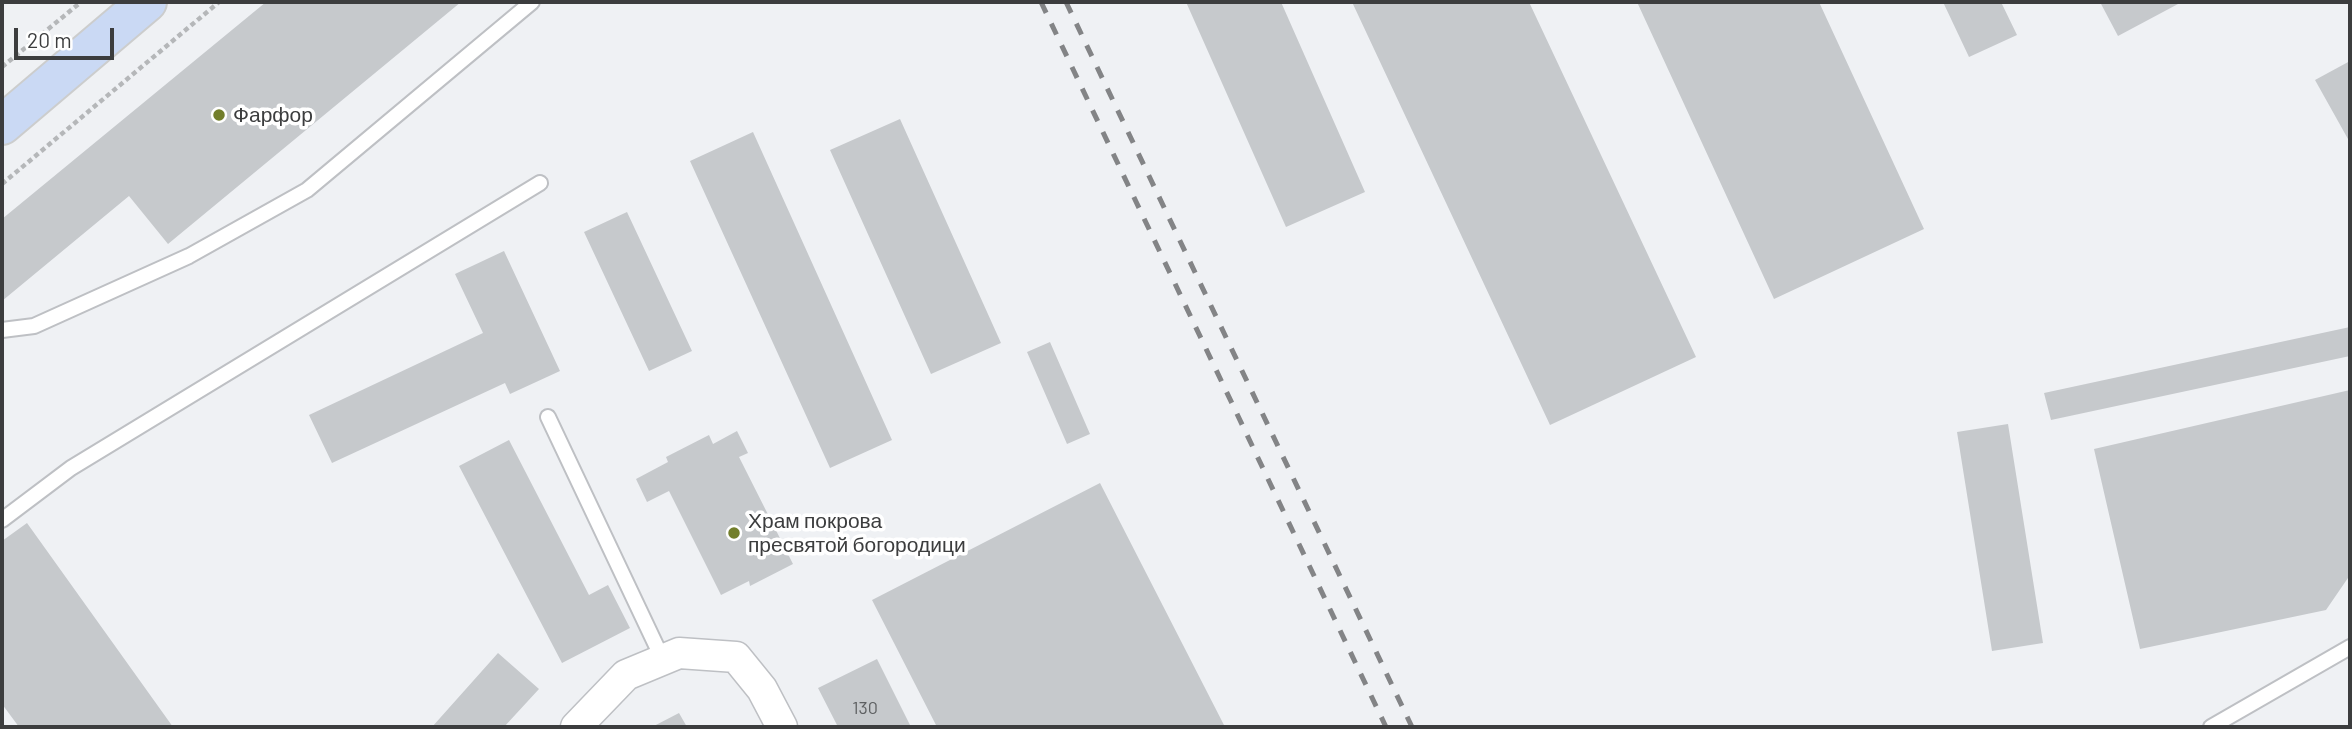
<!DOCTYPE html>
<html>
<head>
<meta charset="utf-8">
<style>
  body { margin:0 }
  #map { position:relative; width:2352px; height:729px; overflow:hidden; background:#eff1f4; font-family:Barlow,sans-serif }
  canvas { display:block }
  .frame { position:absolute; inset:0; border:4px solid #3c3d3e; pointer-events:none }
  .scale { position:absolute; left:14px; top:28px; width:100px; height:32px; box-sizing:border-box; border:4px solid #3c3d3e; border-top:0; padding-left:9px; font-size:21px; line-height:24px; white-space:nowrap; color:#3c3d3e; -webkit-text-stroke:5px #fff; paint-order:stroke }
</style>
</head>
<body>
<div id="map">
<canvas width="2352" height="729"></canvas>
<div class="frame"></div>
<div class="scale">20 m</div>
</div>
<script>
const g = document.querySelector('canvas').getContext('2d');
g.lineJoin = 'round';
function paint(path, color) { g.fillStyle = color; g.fill(path, 'evenodd'); }
function stroke(path, color, width, dash) { g.strokeStyle = color; g.lineWidth = width; g.lineCap = dash ? 'butt' : 'round'; g.setLineDash(dash || []); g.stroke(path); }
function label(font, color, halo, rows, align = 'center') {
  g.font = font + ' Barlow,sans-serif'; g.lineWidth = 7; g.setLineDash([]); g.textBaseline = 'middle'; g.strokeStyle = halo; g.fillStyle = color; for (const [text, x, y, turn = 0] of rows) {
    g.save(); g.translate(x, y); g.rotate((+turn || 0) * Math.PI / 180); g.textAlign = isNaN(turn) ? turn : align; if (halo) g.strokeText(text, 0, 0); g.fillText(text, 0, 0); g.restore();
  }
}
const building = new Path2D(`
  M266,2H461L168,244L129,196L2,301V219Z
  M1186,2H1281L1365,192L1286,227Z
  M1352,2H1529L1696,357L1550,425Z
  M1637,2H1819L1924,229L1774,299Z
  M1943,2H2001L2017,35L1969,57Z
  M2100,2H2177L2178,4L2118,36Z
  M2350,61V138L2348,139L2315,80Z
  M900,119L1001,343L931,374L830,150Z
  M753,132L892,440L830,468L690,161Z
  M627,212L692,351L649,371L584,232Z
  M504,251L560,371L510,394L505,383L332,463L309,415L483,333L455,274Z
  M2350,327V356L2051,420L2044,393Z
  M1050,342L1090,434L1067,444L1027,352Z
  M2350,390V575L2326,610L2140,649L2094,449Z
  M2008,424L2043,643L1992,651L1957,432Z
  M737,431L748,453L739,457L793,564L750,586L749,581L721,595L669,491L647,502L636,479L668,462L666,457L709,435L713,444Z
  M509,440L589,595L608,585L630,628L562,663L459,466Z
  M1100,483L1225,727H937L872,600Z
  M27,523L173,727H19L2,704V541Z
  M498,653L539,689L504,727H432Z
  M877,659L911,727H838L818,688Z
  M679,713L687,727H652Z`);
const path = new Path2D(`
  M2,67L81,2
  M2,184L219,2`);
const service = new Path2D(`
  M2,330L34,326L189,256L307,190L532,2
  M548,417L663,660
  M2,520L71,468L540,183
  M2211,727L2350,647`);
const minor = new Path2D(`
  M576,727L626,675L679,653L736,657L762,689L782,727`);
const primary = new Path2D(`
  M2,125L147,2`);
const rail = new Path2D(`
  M1041,2L1386,727
  M1066,2L1412,727`);
const markers = [
  [219,115,7,"#727e2b"],
  [734,533,7,"#727e2b"]
];
const numberNames = [
  ["130",865,708]
];
const poiNames = [
  ["Фарфор",233,115],
  ["Храм покрова",748,521],
  ["пресвятой богородици",748,545]
];
paint(building, '#c6c9cc');
stroke(service, '#bec0c4', 18);
stroke(minor, '#bec0c4', 33);
stroke(primary, '#cccdcd', 42);
stroke(path, '#b5b7b9', 4.5, [5, 3.5]);
stroke(service, '#fff', 14);
stroke(minor, '#fff', 30);
stroke(primary, '#cad9f4', 38);
stroke(rail, '#838486', 5, [12, 12]);
for (const [x, y, r, color] of markers) { const dot = new Path2D(); dot.arc(x, y, r, 0, 2 * Math.PI); g.fillStyle = color; g.fill(dot); stroke(dot, '#fff', 2.5); }
label('18px', '#5e6062', null, numberNames);
label('21px', '#3c3d3e', '#fff', poiNames, 'left');
</script>
</body>
</html>
